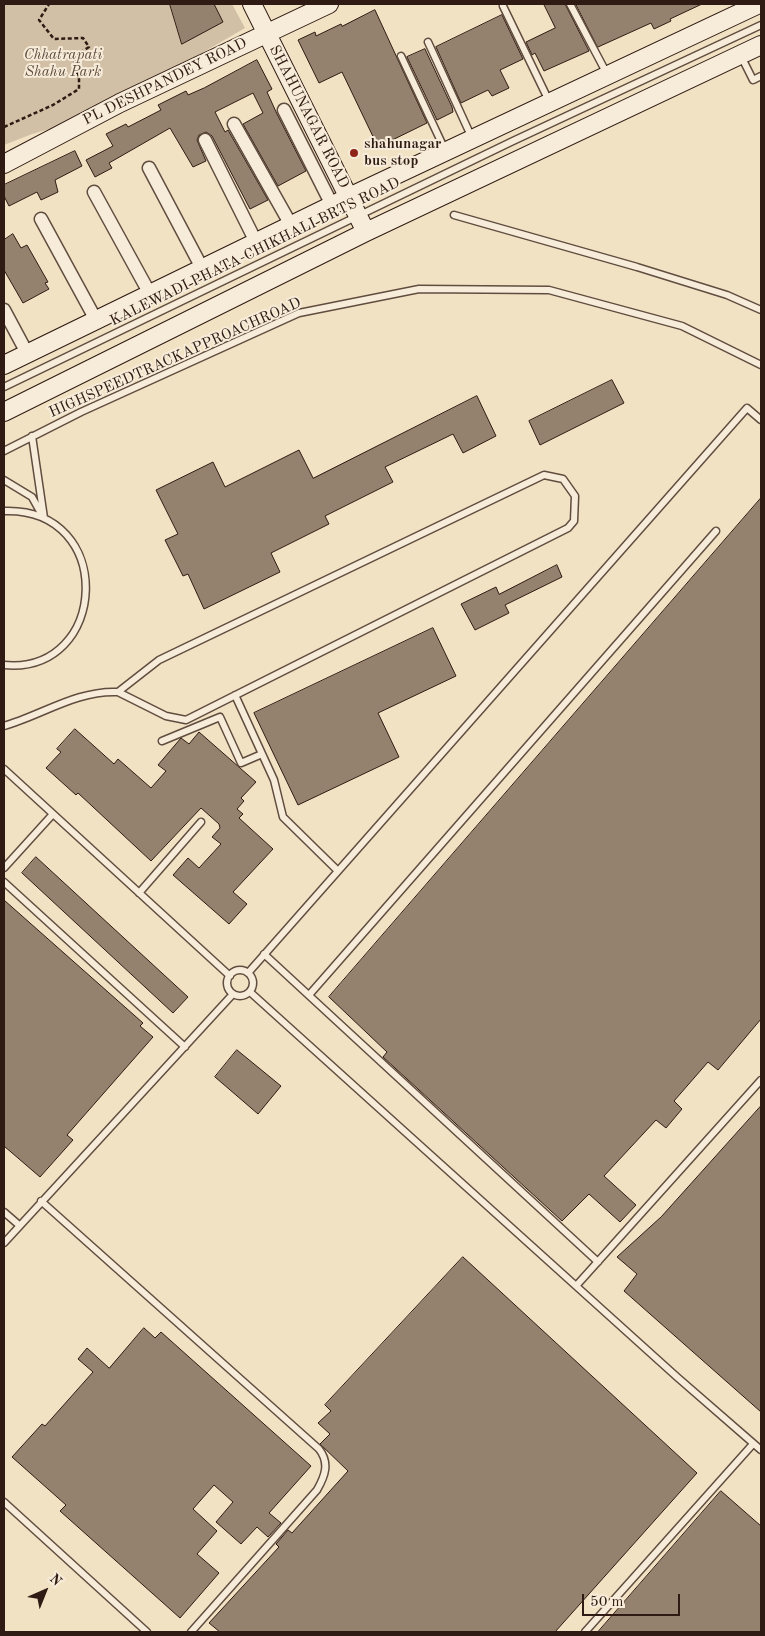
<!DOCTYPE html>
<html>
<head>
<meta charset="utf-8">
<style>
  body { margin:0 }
  #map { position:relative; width:765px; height:1636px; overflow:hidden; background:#f2e2c4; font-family:"Old Standard TT",serif }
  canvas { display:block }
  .frame { position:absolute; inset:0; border:5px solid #2f1b13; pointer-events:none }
  .north { position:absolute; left:20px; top:1566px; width:50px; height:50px; -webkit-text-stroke:4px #f7ecd9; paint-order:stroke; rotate:44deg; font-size:14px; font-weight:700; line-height:20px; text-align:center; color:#2f1b13 }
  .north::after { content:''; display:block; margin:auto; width:18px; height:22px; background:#2f1b13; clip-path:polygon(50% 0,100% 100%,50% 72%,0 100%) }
  .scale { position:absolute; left:582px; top:1594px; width:98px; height:22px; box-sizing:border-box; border:2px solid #2f1b13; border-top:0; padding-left:6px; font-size:15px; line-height:18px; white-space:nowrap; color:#2f1b13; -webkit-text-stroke:4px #f7ecd9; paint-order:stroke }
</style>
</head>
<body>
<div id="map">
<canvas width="765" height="1636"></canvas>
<div class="frame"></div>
<div class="north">N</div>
<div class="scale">50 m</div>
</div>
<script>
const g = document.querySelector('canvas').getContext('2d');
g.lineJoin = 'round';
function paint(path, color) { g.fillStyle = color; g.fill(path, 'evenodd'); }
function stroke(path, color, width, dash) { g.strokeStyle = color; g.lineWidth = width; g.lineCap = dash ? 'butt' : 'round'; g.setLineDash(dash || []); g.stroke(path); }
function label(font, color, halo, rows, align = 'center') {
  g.font = font + ' "Old Standard TT",serif'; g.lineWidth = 4; g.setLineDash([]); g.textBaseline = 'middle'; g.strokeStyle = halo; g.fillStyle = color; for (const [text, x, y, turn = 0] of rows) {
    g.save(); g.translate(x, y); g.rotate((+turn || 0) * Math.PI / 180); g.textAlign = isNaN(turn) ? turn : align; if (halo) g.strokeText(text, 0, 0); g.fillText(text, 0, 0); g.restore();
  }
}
const green = new Path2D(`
  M4,4H232L245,28L92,117L32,134L4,145Z`);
const building = new Path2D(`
  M170,4H214L223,22L182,44Z
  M544,4H565L589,51L544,71L535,53L532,55L526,42L555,28Z
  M576,4H702L670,19L671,21L654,29L651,23L598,47Z
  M375,10L427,123L378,147L342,72L319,83L298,40L315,32L316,36L341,24L342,26Z
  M502,15L523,59L500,70L509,88L492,96L488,90L461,103L436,47Z
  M425,49L452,107L453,112L437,120L407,57Z
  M257,60L272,89L267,92L277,114L306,171L278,186L243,124L263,113L253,93L215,112L225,132L228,130L268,200L250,209L212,136L206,132L199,135L197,140L206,161L193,167L170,128L109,163L112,168L95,177L86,160L113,146L106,134L126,124L128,127L161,110L158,105L186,91L188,95L204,88Z
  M75,151L82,166L55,180L58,192L41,200L37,192L9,206L4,196V185Z
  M13,234L21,248L27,245L48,282L45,283L49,289L23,303L4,270V240Z
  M612,380L624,403L540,445L529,421Z
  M477,396L496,436L463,453L453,434L385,467L393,482L325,516L329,524L271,553L280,572L204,609L188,574L183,576L165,540L178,534L156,490L213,462L225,487L299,450L313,478Z
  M761,498V1019L718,1070L708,1062L674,1101L682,1109L666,1128L656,1120L604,1176L636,1205L620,1222L589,1194L562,1221L383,1057L387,1052L329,997Z
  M557,565L562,577L505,605L509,613L475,630L461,604L496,587L499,594Z
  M433,628L456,676L378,713L399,757L298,805L254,713Z
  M75,729L114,764L118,759L151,788L166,771L158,765L181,738L189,744L199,732L256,782L241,798L244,801L237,809L243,814L239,818L273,849L233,892L247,904L229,924L173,875L188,858L199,868L221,844L212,837L220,828L219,824L201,808L151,861L78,793L76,795L46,768L61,752L57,749Z
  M36,857L188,997L173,1013L22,873Z
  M4,900L143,1023L140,1026L153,1037L67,1135L73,1140L40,1177L4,1146Z
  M237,1050L281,1086L258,1114L215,1077Z
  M761,1106V1412L624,1291L637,1274L617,1257L661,1217Z
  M463,1257L697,1473L555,1632H220L209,1623L279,1547L276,1544L288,1530L292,1533L348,1471L320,1444L330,1434L318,1423L331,1411L325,1405Z
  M144,1328L155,1338L161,1332L311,1466L269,1513L281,1523L268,1537L257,1527L241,1544L216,1522L233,1502L214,1485L193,1509L217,1531L197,1554L219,1573L180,1618L60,1511L66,1505L12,1457L42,1424L45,1426L93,1372L78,1359L87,1348L109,1368Z
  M721,1491L761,1526V1632H598Z`);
const path = new Path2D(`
  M4,127L53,105L79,89V78L74,64L78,54L89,47L83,38L54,39L39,20L49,4`);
const lane = new Path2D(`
  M570,4L607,74
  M503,6L549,101
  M428,42L472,138
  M401,56L445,150
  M741,56L753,80L761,76
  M454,215L637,267L727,295L761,310
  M4,387L513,141L761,25
  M32,436L44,518
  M4,451L81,412L299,313L419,289L549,290L682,326L761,365
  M544,475L563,479L575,496L574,521L568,528L186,720L166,716L118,692L159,660Z
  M4,480L32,497L42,515
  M4,511C117,507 109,675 4,665
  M235,695L274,780L283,817L338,871
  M4,726C42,715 77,690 118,692
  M162,741L220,717L241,763L262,754
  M4,769L230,976
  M4,868L53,814
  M4,882L185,1047
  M139,893L201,822
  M264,954L598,1262
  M227 983a13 13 0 1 1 26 0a13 13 0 1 1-26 0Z
  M248,973L747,408L761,420
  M250,992L677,1377L761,1450
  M309,995L716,531
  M41,1201L319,1449C330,1463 325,1476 317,1490L191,1632
  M4,1212L19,1225
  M4,1243L233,994
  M576,1286L761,1080
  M4,1502L147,1632
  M585,1632L753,1444`);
const street = new Path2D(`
  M284,110L332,205
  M234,124L291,225
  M205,140L256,242
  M149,168L202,268
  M94,192L150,294
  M41,219L96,320
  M4,310L27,353`);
const secondary = new Path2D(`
  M252,4L366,232
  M4,164L120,103L329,4
  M4,365L349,197L759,4
  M4,412L366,232L761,45`);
const markers = [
  [354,153,5,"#8f2418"]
];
const parkNames = [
  ["Chhatrapati",63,55],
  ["Shahu Park",63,72]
];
const streetNames = [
  ["PL DESHPANDEY ROAD",165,82,-26],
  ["SHAHUNAGAR ROAD",309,117,63],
  ["KALEWADI PHATA-CHIKHALI BRTS ROAD",255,252,-26],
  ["HIGHSPEEDTRACKAPPROACHROAD",175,358,-24]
];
const poiNames = [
  ["shahunagar",364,144],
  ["bus stop",364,161]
];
paint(green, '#d1c0a6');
paint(building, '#94826f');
stroke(building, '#2f1b13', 1);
stroke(lane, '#604d3f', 9);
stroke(street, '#604d3f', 15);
stroke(secondary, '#2f1b13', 20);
stroke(path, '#2f1b13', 2.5, [4, 2.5]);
stroke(lane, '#f7ecd9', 6);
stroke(street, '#f7ecd9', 12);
stroke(secondary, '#f7ecd9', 18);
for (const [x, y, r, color] of markers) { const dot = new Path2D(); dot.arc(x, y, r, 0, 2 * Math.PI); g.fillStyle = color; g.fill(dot); stroke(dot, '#f7ecd9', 2); }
label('italic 15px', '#604d3f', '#f7ecd9', parkNames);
label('15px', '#2f1b13', '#f7ecd9', streetNames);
label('bold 15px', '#2f1b13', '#f7ecd9', poiNames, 'left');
</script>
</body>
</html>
